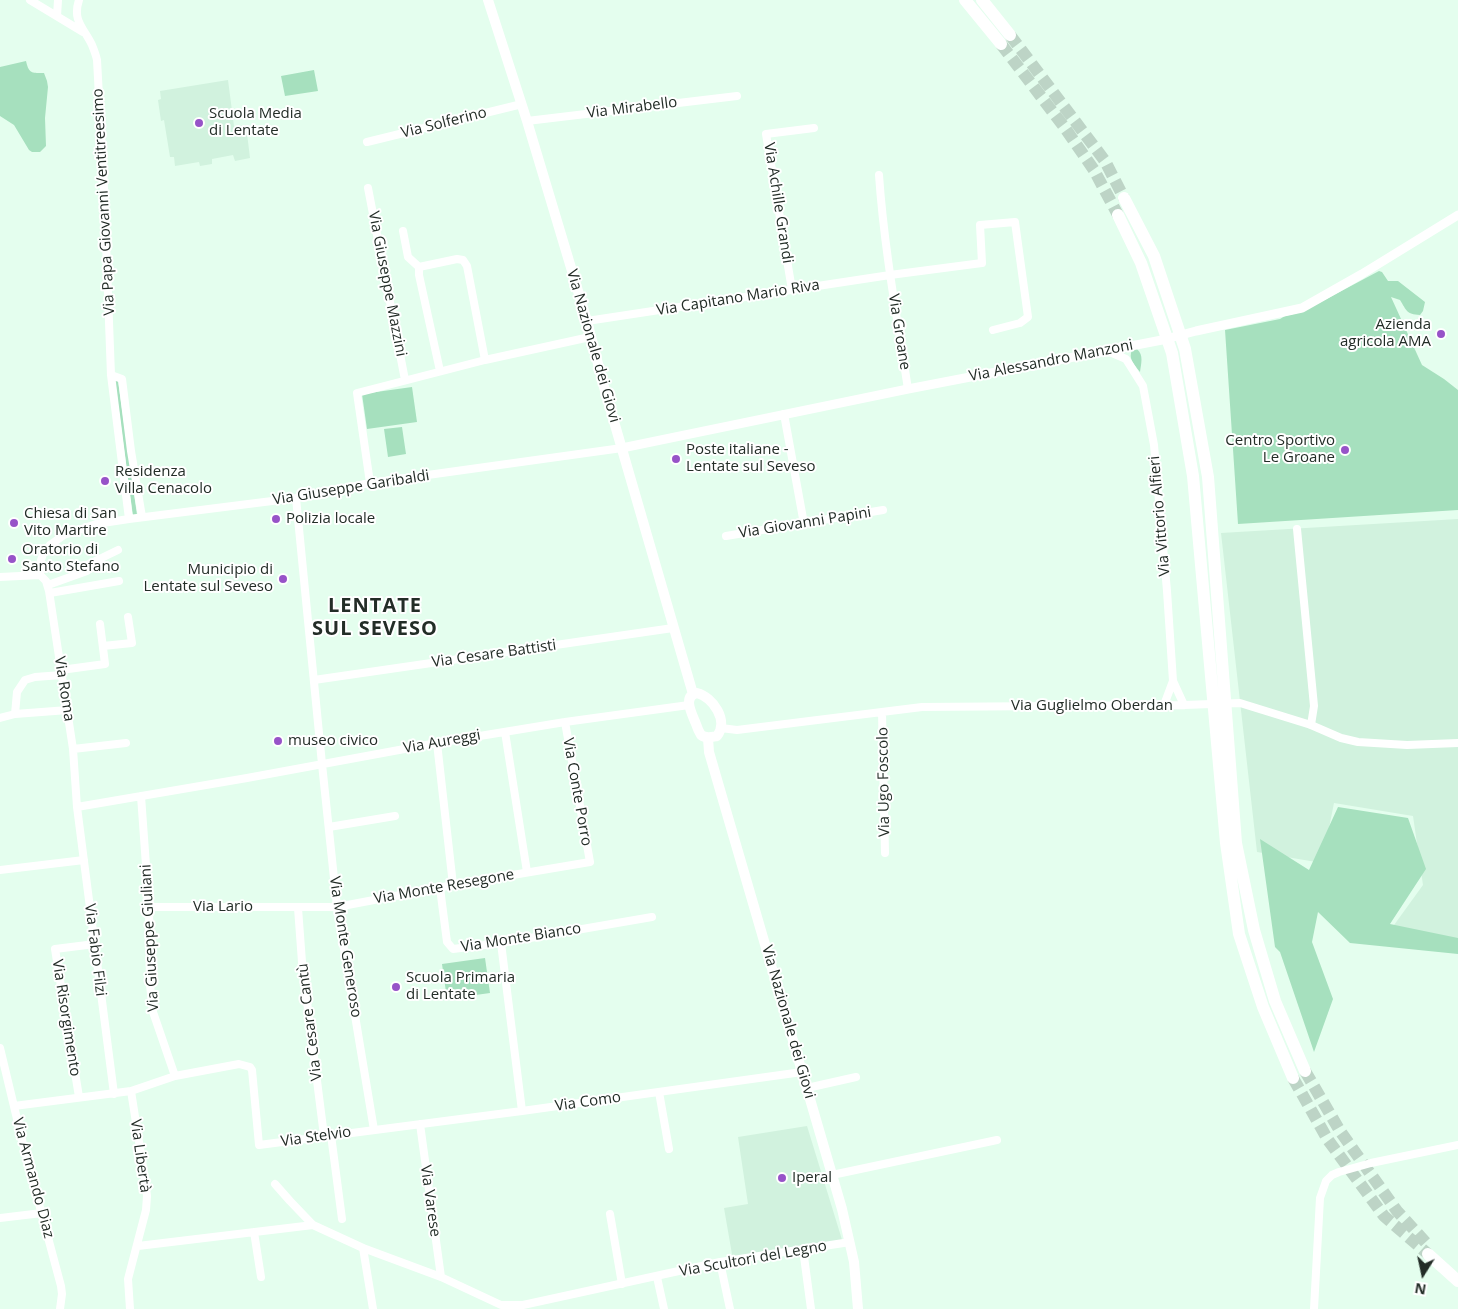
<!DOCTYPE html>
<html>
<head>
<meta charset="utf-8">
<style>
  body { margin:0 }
  #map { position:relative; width:1458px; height:1309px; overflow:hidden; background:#e4feee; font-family:"Open Sans",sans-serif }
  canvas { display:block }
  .north { position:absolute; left:1398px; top:1249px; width:50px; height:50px; -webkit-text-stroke:4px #fff; paint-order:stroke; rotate:190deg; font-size:14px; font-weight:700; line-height:20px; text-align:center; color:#232d27 }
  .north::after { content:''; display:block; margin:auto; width:18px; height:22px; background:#232d27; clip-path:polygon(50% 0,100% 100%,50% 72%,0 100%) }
</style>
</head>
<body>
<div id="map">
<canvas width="1458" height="1309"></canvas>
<div class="north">N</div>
</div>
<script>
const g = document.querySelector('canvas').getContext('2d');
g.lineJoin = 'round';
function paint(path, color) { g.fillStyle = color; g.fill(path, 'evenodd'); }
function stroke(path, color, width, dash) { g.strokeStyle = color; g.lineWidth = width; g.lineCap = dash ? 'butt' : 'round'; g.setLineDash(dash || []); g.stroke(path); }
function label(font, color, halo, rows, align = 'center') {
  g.font = font + ' "Open Sans",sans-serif'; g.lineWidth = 4; g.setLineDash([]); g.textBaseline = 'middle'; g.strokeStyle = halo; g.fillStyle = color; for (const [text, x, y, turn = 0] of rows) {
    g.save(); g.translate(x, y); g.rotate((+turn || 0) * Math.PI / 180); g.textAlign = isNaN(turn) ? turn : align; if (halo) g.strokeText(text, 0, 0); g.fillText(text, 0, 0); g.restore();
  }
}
const built = new Path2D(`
  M228,80L234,126L246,125L250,158L235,161L233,155L212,159V164L200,166L199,162L175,166L174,157H170L164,120L161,121L158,100L161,99L160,91Z
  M1458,519V941L1389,932L1423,885L1413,816L1334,803L1322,863L1257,852L1221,533Z
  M807,1126L843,1243L733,1260L724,1208L748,1204L738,1137Z`);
const green = new Path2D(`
  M26,61C29,74 32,73 44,73L47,81L48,87L45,118L46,146L40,152H32L29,150L14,125L0,116V67Z
  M314,70L318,91L285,96L281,76Z
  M1379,271L1382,272L1388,281H1398L1425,302L1423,311L1420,315C1406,314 1407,311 1400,300L1391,297L1422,365L1444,379L1458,390V510L1238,524L1225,330L1280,319L1285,316L1302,312Z
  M1137,349C1144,355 1141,364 1140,372C1134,364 1128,359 1132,350Z
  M115,381H118L137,515L133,516Z
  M412,387L417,422L367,429L362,394Z
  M402,427L406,454L388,457L384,429Z
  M1338,807L1408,818L1426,869L1390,924L1458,938V954L1350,943L1318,912L1312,942L1333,999L1314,1052L1280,952L1275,947L1260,839L1309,870Z
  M485,958L490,993L447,999L442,964Z`);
const trunkTunnel = new Path2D(`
  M1010,35L1105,161L1124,198
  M1001,44L1065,128L1094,170L1118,215
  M1305,1071L1340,1131L1397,1211L1428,1245
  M1293,1078L1328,1140L1384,1216L1428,1254`);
const minor = new Path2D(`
  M30,0L83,32
  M79,0C72,21 84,28 92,45C94,50 96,55 97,60L104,188L111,375L129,519
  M57,16L58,0
  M527,121L737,96
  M367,142L522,104
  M879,175C884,247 897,318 908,389
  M368,188L405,380
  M403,231L408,257L419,267
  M419,267L457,259L463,260L467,266L485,360
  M419,267V275L440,371
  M792,290L766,134L814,128
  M587,321L890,275L982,263L980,225L1015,222L1028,317L1020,323L993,330
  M1105,352L1112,353L1126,359L1143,386L1154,445L1167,591L1173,681L1184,705
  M111,375L122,379L131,451L142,517
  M784,414L804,524
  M370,483L357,393L485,360L590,337
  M296,498L322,764L337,907L374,1130
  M1297,529L1314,706L1311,725
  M726,536L883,510
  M40,575L41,560L43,554L50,545L64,535L96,524L129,519L296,498L370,483L622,448
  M40,575L46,581L49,591L73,749L77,807L114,1094
  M0,577L40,575
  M48,585L87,571L85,566L118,550
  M50,593L119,581
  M103,646L132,643L128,617
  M61,670L105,664L100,624
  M314,680L673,628
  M1164,705L1173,681
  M882,712L885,853
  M15,714L17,692L25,680L35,677L62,675
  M0,718L15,714L68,710
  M721,728L737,730L922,707L1184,705L1240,703L1311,725L1341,738L1358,742L1407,745L1458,743
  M505,732L527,872
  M437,743L453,885
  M73,749L126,743
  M141,796L149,907L150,985L153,1012L175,1076
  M77,807L247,778L437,743L565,722L689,705
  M329,827L395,816
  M0,870L84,860
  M440,888L447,942L453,949L501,943L652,917
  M149,907H337L453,885L590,862L565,722
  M298,908L302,962L324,1136
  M501,943L522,1111
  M0,1048L23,1144L61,1286L62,1294L60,1309
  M807,1088L856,1077
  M659,1092L669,1149
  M79,1097L55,949L95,944
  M14,1106L131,1091L175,1076L239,1064L250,1067L252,1070L259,1145L522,1111L802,1072
  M420,1124L441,1277
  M331,1135L342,1219
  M832,1175L997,1140
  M275,1184L290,1201L313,1225
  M610,1214L622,1284
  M0,1218L42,1213
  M254,1232L261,1277
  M138,1246L313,1225L363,1248L441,1277L501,1305H523L720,1262L850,1242
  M363,1248L373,1309
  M803,1249L811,1309
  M720,1262L730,1309
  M657,1277L664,1309
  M130,1309L128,1279L146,1210L147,1196L145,1180L131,1091
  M1314,1309L1320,1198L1326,1181L1332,1175L1339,1172L1371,1163L1458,1145`);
const tertiary = new Path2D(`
  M622,448L908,389L1162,340L1196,331L1302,308L1362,274L1458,215`);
const secondary = new Path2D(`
  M488,0L527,121L587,321L604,387L693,694
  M697,693C713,697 729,721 717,736C712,737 706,739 701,735C699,732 697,727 696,724C692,714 682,696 697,693Z
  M708,738L709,752L842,1209L854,1262L858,1309`);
const trunk = new Path2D(`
  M965,0L1001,44
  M982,0L1010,35
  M1124,198L1154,256L1185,349L1208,477L1236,843L1254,930L1275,1001L1305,1071
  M1118,215L1141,263L1172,353L1193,476L1226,843L1239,934L1263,1007L1293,1078
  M1428,1254L1458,1281`);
const markers = [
  [199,123,5,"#9753c8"],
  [1441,334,5,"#9753c8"],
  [1345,450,5,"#9753c8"],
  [676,459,5,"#9753c8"],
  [105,481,5,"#9753c8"],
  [276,519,5,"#9753c8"],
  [14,523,5,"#9753c8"],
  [12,559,5,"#9753c8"],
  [283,579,5,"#9753c8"],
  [278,741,5,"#9753c8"],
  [396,987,5,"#9753c8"],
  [782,1178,5,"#9753c8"]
];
const streetNames = [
  ["Via Mirabello",632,108,-7],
  ["Via Solferino",444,123,-14],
  ["Via Papa Giovanni Ventitreesimo",104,202,-93],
  ["Via Achille Grandi",778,203,81],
  ["Via Giuseppe Mazzini",387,284,79],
  ["Via Capitano Mario Riva",738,298,-9],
  ["Via Groane",899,332,81],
  ["Via Nazionale dei Giovi",593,346,74],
  ["Via Alessandro Manzoni",1051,361,-11],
  ["Via Giuseppe Garibaldi",351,488,-9],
  ["Via Vittorio Alfieri",1160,516,-95],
  ["Via Giovanni Papini",805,523,-9],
  ["Via Cesare Battisti",494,654,-8],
  ["Via Roma",64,689,81],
  ["Via Guglielmo Oberdan",1092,706],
  ["Via Aureggi",442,742,-10],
  ["Via Ugo Foscolo",884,782,-91],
  ["Via Conte Porro",577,792,80],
  ["Via Monte Resegone",444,887,-10],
  ["Via Lario",223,907],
  ["Via Giuseppe Giuliani",150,938,-93],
  ["Via Monte Bianco",521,938,-9],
  ["Via Monte Generoso",345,947,81],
  ["Via Fabio Filzi",95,950,83],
  ["Via Risorgimento",66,1018,81],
  ["Via Cesare Cantù",310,1022,-97],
  ["Via Nazionale dei Giovi",788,1022,74],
  ["Via Como",588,1102,-8],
  ["Via Stelvio",316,1137,-8],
  ["Via Libertà",140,1156,82],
  ["Via Armando Diaz",33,1178,75],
  ["Via Varese",430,1201,82],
  ["Via Scultori del Legno",753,1259,-10]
];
const poiNames = [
  ["Scuola Media",209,114],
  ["di Lentate",209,131],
  ["Azienda",1431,325,"right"],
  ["agricola AMA",1431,342,"right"],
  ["Centro Sportivo",1335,441,"right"],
  ["Le Groane",1335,458,"right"],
  ["Poste italiane -",686,450],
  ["Lentate sul Seveso",686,467],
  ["Residenza",115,472],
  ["Villa Cenacolo",115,489],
  ["Chiesa di San",24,514],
  ["Vito Martire",24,531],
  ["Polizia locale",286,519],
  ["Oratorio di",22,550],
  ["Santo Stefano",22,567],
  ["Municipio di",273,570,"right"],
  ["Lentate sul Seveso",273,587,"right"],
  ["museo civico",288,741],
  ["Scuola Primaria",406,978],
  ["di Lentate",406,995],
  ["Iperal",792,1178]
];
const districtNames = [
  ["LENTATE",375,606],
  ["SUL SEVESO",375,629]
];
paint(built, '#d1f2de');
paint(green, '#a6e0be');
stroke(trunkTunnel, '#bdd4c6', 12, [12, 6]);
stroke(minor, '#fff', 8);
stroke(tertiary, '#fff', 9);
stroke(secondary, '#fff', 10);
stroke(trunk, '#fff', 12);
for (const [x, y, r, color] of markers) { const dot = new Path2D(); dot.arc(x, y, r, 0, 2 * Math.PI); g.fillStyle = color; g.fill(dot); stroke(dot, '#fff', 2); }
label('15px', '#232d27', '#fff', streetNames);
label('15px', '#232d27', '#fff', poiNames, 'left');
g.letterSpacing = '1px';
label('bold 20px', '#232d27', '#fff', districtNames);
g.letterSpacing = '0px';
</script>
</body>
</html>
